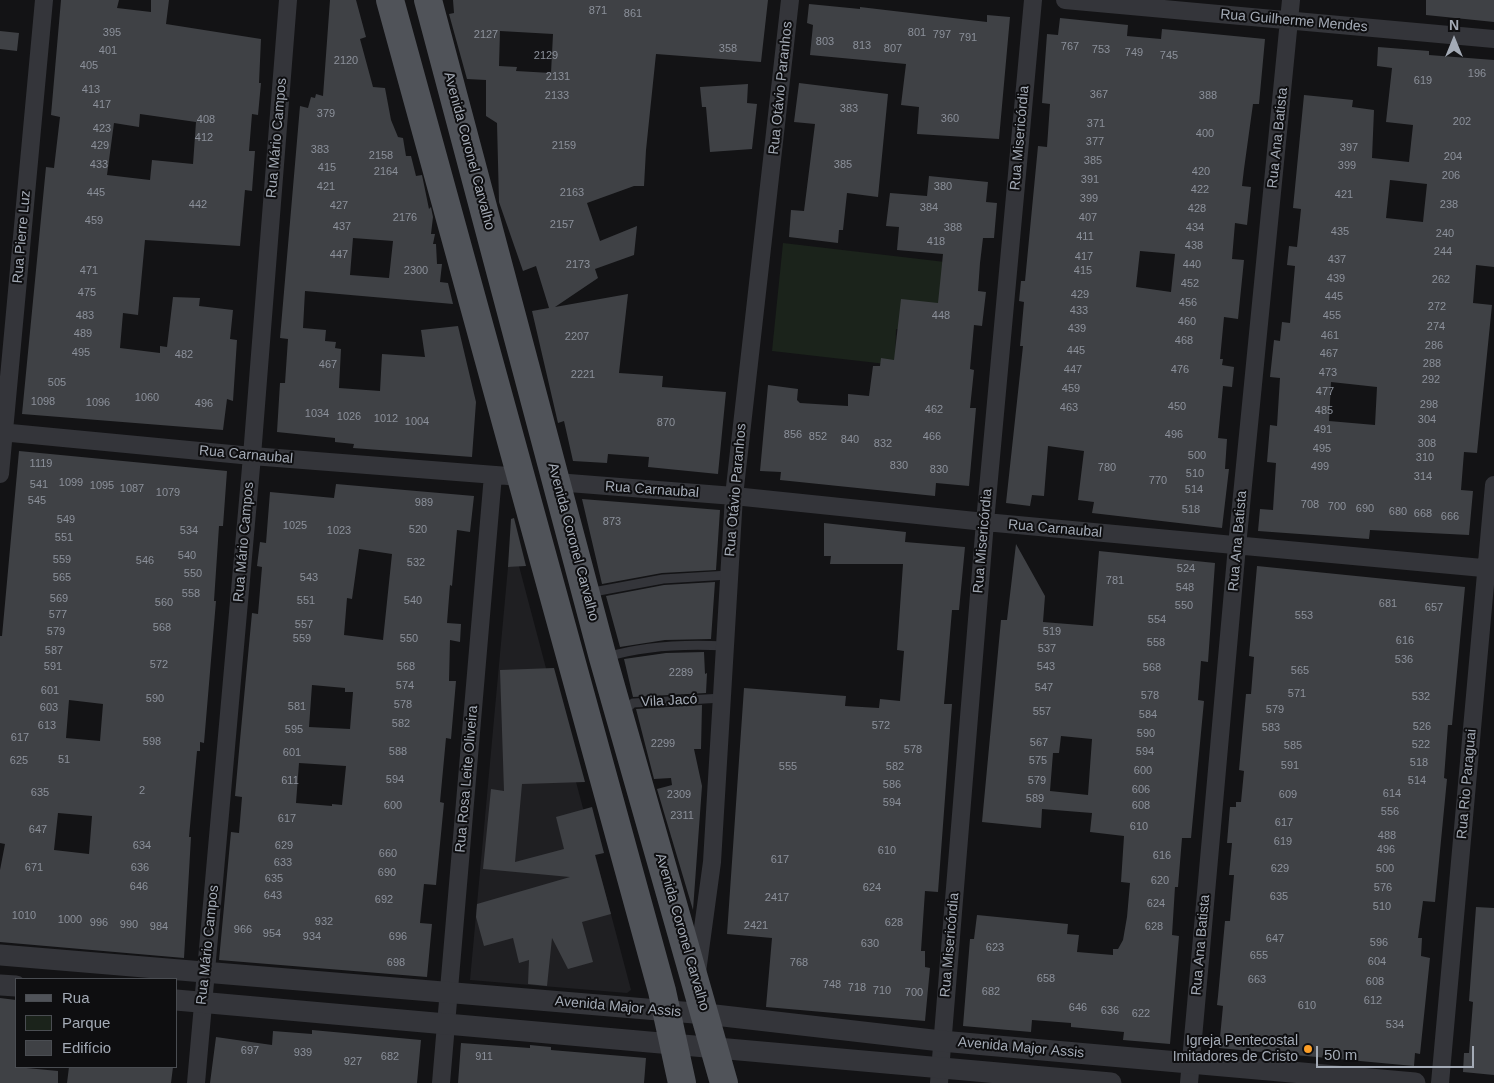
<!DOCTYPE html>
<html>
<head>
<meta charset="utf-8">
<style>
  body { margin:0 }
  #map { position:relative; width:1494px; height:1083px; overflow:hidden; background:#131315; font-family:Arial,sans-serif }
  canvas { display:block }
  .legend { position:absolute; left:15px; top:978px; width:162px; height:90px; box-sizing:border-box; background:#0e0e10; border:1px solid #4a4d52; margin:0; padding:6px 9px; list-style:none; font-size:15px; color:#a4abb6 }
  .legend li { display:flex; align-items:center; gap:10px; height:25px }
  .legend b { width:25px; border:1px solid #4a4d52 }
  .north { position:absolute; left:1429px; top:15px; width:50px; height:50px; -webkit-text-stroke:4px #0e0e10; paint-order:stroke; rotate:0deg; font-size:14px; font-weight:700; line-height:20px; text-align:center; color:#a4abb6 }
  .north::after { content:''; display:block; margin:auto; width:18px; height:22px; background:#a4abb6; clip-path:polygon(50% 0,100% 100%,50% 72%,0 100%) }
  .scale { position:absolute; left:1316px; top:1046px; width:158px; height:22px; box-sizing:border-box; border:2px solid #a4abb6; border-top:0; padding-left:6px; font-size:15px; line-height:18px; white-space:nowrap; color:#a4abb6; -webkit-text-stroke:4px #0e0e10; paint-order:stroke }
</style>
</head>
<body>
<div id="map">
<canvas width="1494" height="1083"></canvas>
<ul class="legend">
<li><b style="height:6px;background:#505359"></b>Rua</li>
<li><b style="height:14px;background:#1b231b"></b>Parque</li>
<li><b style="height:14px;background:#3f4145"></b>Edifício</li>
</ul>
<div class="north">N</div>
<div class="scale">50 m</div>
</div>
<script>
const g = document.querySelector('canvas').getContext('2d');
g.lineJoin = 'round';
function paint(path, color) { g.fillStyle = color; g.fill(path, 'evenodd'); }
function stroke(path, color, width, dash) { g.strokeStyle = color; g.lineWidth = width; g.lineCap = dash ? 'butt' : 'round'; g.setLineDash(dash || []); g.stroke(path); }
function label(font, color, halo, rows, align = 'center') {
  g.font = font + ' Arial,sans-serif'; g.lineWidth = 4; g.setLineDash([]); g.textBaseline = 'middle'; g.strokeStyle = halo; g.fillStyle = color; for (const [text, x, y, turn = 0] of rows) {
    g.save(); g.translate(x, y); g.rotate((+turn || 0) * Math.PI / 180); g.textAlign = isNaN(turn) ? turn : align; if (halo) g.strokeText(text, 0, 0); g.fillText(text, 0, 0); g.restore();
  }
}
const built = new Path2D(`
  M519,566L631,990L627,993L470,980L508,567Z`);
const green = new Path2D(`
  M783,243L945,262L944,292L931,332L896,329L895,365L772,351Z`);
const building = new Path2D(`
  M61,0H119L117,8L151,12V0H169L166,24L261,39L259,83H261L258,115L252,114L249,151H255L252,191L245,190L240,246L145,240L138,315L123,313L120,348L160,353V346L167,347L173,297L200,298L199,306L233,310L230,339L237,340L233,401L227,399L223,430L22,414L46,167L54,168L60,117L51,115ZM140,114L196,122L193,164L152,160L150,180L107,175L114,123L139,127Z
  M330,0H356L366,37L360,39L373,87L385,88L391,120L398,137L403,138L406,156H411L416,176L422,175L429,209L431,207L433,217L431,234H435L433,244H436L437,264H442L440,282L448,283L453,304L305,291L303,328L326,330L325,341L336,342L335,348L341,349L339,388L380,391L382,354L425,357L421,330L458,326L476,402L472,457L353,448L354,444L335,442V438L277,432L280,383H285L288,339L280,338L300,106L308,108L311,97L315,98L316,94L323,96ZM353,238L393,241L389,278L350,275Z
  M453,0H768L761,62L656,54L646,150L644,186H634L587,203L600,241L637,226L634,255L595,269L598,278L555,307L628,294L619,373L663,376L662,387L726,392L718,474L648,467L649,457L608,454L607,463L573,461L564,421L558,423L532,311L549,308L536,266L523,271L499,202L497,123L486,116V80L467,79L449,14L454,13ZM500,31L553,34L551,73L516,71L517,67L499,66Z
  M1426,0H1494V22L1426,15Z
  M809,4L860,9V7L987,22V15L1010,17L999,139L917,134L919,107L901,105L906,64L810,55L813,25L807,23Z
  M1060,18L1128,25L1127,36L1161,39L1162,29L1265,39L1259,104H1253L1244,169L1242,186L1251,187L1247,225L1235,223L1232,259L1244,260L1238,319L1224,317L1220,359H1223L1222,365L1234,367L1232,387L1223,386L1218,438L1227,439L1225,469H1229L1222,528L1092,513L1094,502L1078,500L1084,451L1048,446L1044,496L1032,495L1030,506L1006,503L1023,346H1020L1024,302L1019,301L1021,281H1025L1038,146L1047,147L1050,104L1042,103L1047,34L1058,35ZM1140,251L1175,254L1171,292L1136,287Z
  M0,31L19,33L17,51L0,49Z
  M1378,47L1429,51V55L1494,60V267L1476,265L1473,303L1492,305L1477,453L1464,452L1461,490L1473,491L1469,535L1370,530L1369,539L1258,531L1260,509L1273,510L1276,463L1267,462L1270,425L1277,426L1280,378L1270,377L1274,340L1280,341L1282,322L1290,323L1295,266L1287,265L1289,246L1297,247L1301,209L1293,208L1304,95L1353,100L1352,107L1374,110L1372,158L1409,162L1413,125L1386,122L1392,68L1377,66ZM1390,180L1427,184L1423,222L1386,218ZM1331,382L1377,387L1375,425L1329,421Z
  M799,83L888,94L878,197L847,193L843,230H839L838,243L789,237L791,210L804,211L815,124L794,122Z
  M748,84L747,103L757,104L752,149L710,152L706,107H702L700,87Z
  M929,176L988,182L986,202L997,203L994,238H983L980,263L978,291L986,292L982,326L974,325L970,369L974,370L970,408H976L969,486L936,483L935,496L780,480L781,472L760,471L768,385L798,389L797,400L800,403L848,406V394L869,396L873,366H880L881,358L894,360L901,299L938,303L943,254L897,250L899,227L886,226L890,193L927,196Z
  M19,451L227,471L223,526H219L214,601H216L204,743L200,742V751H197L189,837H191L184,958L0,942V870L5,844L0,843V636H2ZM69,700L103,704L100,741L66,738ZM58,813L92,816L89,854L54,850Z
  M336,484L474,496L470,532L457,530L452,586L450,585L447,623L461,624L460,642L450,640L449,681H456L451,739L446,738L440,802L444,803L436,885L424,884L420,923L432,924L427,977L219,960L231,832L239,833L242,797L235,796L240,740L252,613L258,614L262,567L257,566L260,542L266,543L270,492L334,498ZM359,549L392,554L383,640L344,635L347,598L352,599ZM312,685L345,688V692H353L350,729L309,727ZM299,763L346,766L342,805L332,804V806L296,803Z
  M582,499L720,510L716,570L662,573L602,584Z
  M514,518L526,566L508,567L511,519Z
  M824,523L906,532L905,542L965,547L959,610H952L944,704H952L938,892L925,891L921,951H925V967L930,968L925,1021L766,1007L772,938L727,934L744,688L846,696L845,706L879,708L880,699L900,701L904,651L897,650L903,564H830L831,556H824Z
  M1016,544L1045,596L1043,622L1093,626L1099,551L1215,563L1208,662L1201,661L1198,700L1204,701L1191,838H1182L1178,887H1175L1172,935L1179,936L1170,1044L1123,1040L1124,1032L1071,1027V1023L1032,1020L1031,1032L963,1026L970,939H974L977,915L1068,924L1067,934L1079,935L1077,952L1113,955V949H1118L1123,940L1127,917L1130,883L1121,882L1124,836L1090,832L1092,813L1042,809L1041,828L982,822L1001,620H1007ZM1061,736L1092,739L1088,795L1050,791L1053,753H1059Z
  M1257,566L1465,587L1452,725H1448L1444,778L1447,779L1435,902L1423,901L1418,938H1422L1421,956L1430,958L1420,1054L1415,1053L1414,1066L1219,1048L1223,1006L1217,1005L1218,996L1225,921H1230L1234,875H1229L1232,843H1227L1230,807H1236V802H1241L1244,771L1239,770L1246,694H1251L1254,657L1249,656Z
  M715,582L711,639L665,640L620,647L606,596L664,585Z
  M704,652L705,674L707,673L706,693L633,697L624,659L666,653Z
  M554,668L585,782L522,784L515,862L564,849L556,817L592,807L604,853L595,855L611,914L582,922L593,962L568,969L552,938L547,986L528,984L529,960L519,963L513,938L484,946L476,917L477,904L570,877L483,869L491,789L504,791L500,670Z
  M702,705L701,749H694L702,786L693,910L657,789L672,785L671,778L654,779L636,709Z
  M1476,907L1494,908V1075L1463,1072L1464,1053H1469L1473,1002L1469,1001Z
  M0,998L16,1000V1067L58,1071V1083H0Z
  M312,1030L421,1040L417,1083H210L216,1037L272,1045L273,1031L312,1034Z
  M461,1043L530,1048V1045L540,1046L551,1047V1050L646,1058L644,1083H458Z
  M69,1067H173L171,1083H67Z`);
const service = new Path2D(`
  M588,593L663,579L729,575
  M607,657C643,646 687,644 725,646
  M622,713L633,703L723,698`);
const minor = new Path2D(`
  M1065,0L1494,39
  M0,432L252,456L521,477
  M0,474L44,0
  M556,482L734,496L985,522L1494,569
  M697,972L712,862L734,496L790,0
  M196,1083L252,456L288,0
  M441,1083L493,475
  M939,1083L985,522L1033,0
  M1189,1083L1237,546L1291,0
  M1440,1083L1494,485`);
const tertiary = new Path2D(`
  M0,955L706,1014L941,1041L1415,1083
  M0,985L16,986
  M176,1000L1111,1083`);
const primary = new Path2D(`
  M390,0L662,991L682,1083
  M428,0L603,658L724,1083`);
const markers = [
  [1308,1049,5,"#fb9d25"]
];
const numberNames = [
  ["871",598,11],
  ["861",633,14],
  ["395",112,33],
  ["801",917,33],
  ["2127",486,35],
  ["797",942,35],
  ["791",968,38],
  ["803",825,42],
  ["813",862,46],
  ["767",1070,47],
  ["358",728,49],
  ["807",893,49],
  ["753",1101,50],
  ["401",108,51],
  ["749",1134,53],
  ["2129",546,56],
  ["745",1169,56],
  ["2120",346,61],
  ["405",89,66],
  ["196",1477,74],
  ["2131",558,77],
  ["619",1423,81],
  ["413",91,90],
  ["367",1099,95],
  ["2133",557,96],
  ["388",1208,96],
  ["417",102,105],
  ["383",849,109],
  ["379",326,114],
  ["360",950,119],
  ["408",206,120],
  ["202",1462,122],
  ["371",1096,124],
  ["423",102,129],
  ["400",1205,134],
  ["412",204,138],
  ["377",1095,142],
  ["429",100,146],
  ["2159",564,146],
  ["397",1349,148],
  ["383",320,150],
  ["2158",381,156],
  ["204",1453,157],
  ["385",1093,161],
  ["433",99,165],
  ["385",843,165],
  ["399",1347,166],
  ["415",327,168],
  ["2164",386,172],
  ["420",1201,172],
  ["206",1451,176],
  ["391",1090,180],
  ["421",326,187],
  ["380",943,187],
  ["422",1200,190],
  ["445",96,193],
  ["2163",572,193],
  ["421",1344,195],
  ["399",1089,199],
  ["442",198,205],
  ["238",1449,205],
  ["427",339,206],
  ["384",929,208],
  ["428",1197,209],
  ["2176",405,218],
  ["407",1088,218],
  ["459",94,221],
  ["2157",562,225],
  ["437",342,227],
  ["388",953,228],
  ["434",1195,228],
  ["435",1340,232],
  ["240",1445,234],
  ["411",1085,237],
  ["418",936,242],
  ["438",1194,246],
  ["244",1443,252],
  ["447",339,255],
  ["417",1084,257],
  ["437",1337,260],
  ["2173",578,265],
  ["440",1192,265],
  ["471",89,271],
  ["2300",416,271],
  ["415",1083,271],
  ["439",1336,279],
  ["262",1441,280],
  ["452",1190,284],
  ["475",87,293],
  ["429",1080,295],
  ["445",1334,297],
  ["456",1188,303],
  ["272",1437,307],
  ["433",1079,311],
  ["483",85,316],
  ["448",941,316],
  ["455",1332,316],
  ["460",1187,322],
  ["274",1436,327],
  ["439",1077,329],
  ["489",83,334],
  ["461",1330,336],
  ["2207",577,337],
  ["468",1184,341],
  ["286",1434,346],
  ["445",1076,351],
  ["495",81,353],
  ["467",1329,354],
  ["482",184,355],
  ["288",1432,364],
  ["467",328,365],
  ["447",1073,370],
  ["476",1180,370],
  ["473",1328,373],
  ["2221",583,375],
  ["292",1431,380],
  ["505",57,383],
  ["459",1071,389],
  ["477",1325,392],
  ["1060",147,398],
  ["1098",43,402],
  ["1096",98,403],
  ["496",204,404],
  ["298",1429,405],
  ["450",1177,407],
  ["463",1069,408],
  ["462",934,410],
  ["485",1324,411],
  ["1034",317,414],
  ["1026",349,417],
  ["1012",386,419],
  ["304",1427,420],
  ["1004",417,422],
  ["870",666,423],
  ["491",1323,430],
  ["856",793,435],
  ["496",1174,435],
  ["852",818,437],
  ["466",932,437],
  ["840",850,440],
  ["832",883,444],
  ["308",1427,444],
  ["495",1322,449],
  ["500",1197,456],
  ["310",1425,458],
  ["1119",41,464],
  ["830",899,466],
  ["499",1320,467],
  ["780",1107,468],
  ["830",939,470],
  ["510",1195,474],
  ["314",1423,477],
  ["770",1158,481],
  ["1099",71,483],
  ["541",39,485],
  ["1095",102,486],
  ["1087",132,489],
  ["514",1194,490],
  ["1079",168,493],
  ["545",37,501],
  ["989",424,503],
  ["708",1310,505],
  ["700",1337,507],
  ["690",1365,509],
  ["518",1191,510],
  ["680",1398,512],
  ["668",1423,514],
  ["666",1450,517],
  ["549",66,520],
  ["873",612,522],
  ["1025",295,526],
  ["520",418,530],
  ["534",189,531],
  ["1023",339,531],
  ["551",64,538],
  ["540",187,556],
  ["559",62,560],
  ["546",145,561],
  ["532",416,563],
  ["524",1186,569],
  ["550",193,574],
  ["565",62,578],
  ["543",309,578],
  ["781",1115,581],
  ["548",1185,588],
  ["558",191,594],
  ["569",59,599],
  ["551",306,601],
  ["540",413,601],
  ["560",164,603],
  ["681",1388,604],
  ["550",1184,606],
  ["657",1434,608],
  ["577",58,615],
  ["553",1304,616],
  ["554",1157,620],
  ["557",304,625],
  ["568",162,628],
  ["579",56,632],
  ["519",1052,632],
  ["559",302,639],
  ["550",409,639],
  ["616",1405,641],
  ["558",1156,643],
  ["537",1047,649],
  ["587",54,651],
  ["536",1404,660],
  ["572",159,665],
  ["591",53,667],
  ["568",406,667],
  ["543",1046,667],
  ["568",1152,668],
  ["565",1300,671],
  ["2289",681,673],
  ["574",405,686],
  ["547",1044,688],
  ["601",50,691],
  ["571",1297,694],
  ["578",1150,696],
  ["532",1421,697],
  ["590",155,699],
  ["578",403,705],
  ["581",297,707],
  ["603",49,708],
  ["579",1275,710],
  ["557",1042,712],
  ["584",1148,715],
  ["582",401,724],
  ["613",47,726],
  ["572",881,726],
  ["526",1422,727],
  ["583",1271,728],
  ["595",294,730],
  ["590",1146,734],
  ["617",20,738],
  ["598",152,742],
  ["567",1039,743],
  ["2299",663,744],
  ["522",1421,745],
  ["585",1293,746],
  ["578",913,750],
  ["588",398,752],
  ["594",1145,752],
  ["601",292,753],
  ["51",64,760],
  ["625",19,761],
  ["575",1038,761],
  ["518",1419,763],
  ["591",1290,766],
  ["555",788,767],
  ["582",895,767],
  ["600",1143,771],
  ["594",395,780],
  ["611",290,781],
  ["579",1037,781],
  ["514",1417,781],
  ["586",892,785],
  ["606",1141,790],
  ["2",142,791],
  ["635",40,793],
  ["614",1392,794],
  ["2309",679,795],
  ["609",1288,795],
  ["589",1035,799],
  ["594",892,803],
  ["600",393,806],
  ["608",1141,806],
  ["556",1390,812],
  ["2311",682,816],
  ["617",287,819],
  ["617",1284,823],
  ["610",1139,827],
  ["647",38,830],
  ["488",1387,836],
  ["619",1283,842],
  ["634",142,846],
  ["629",284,846],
  ["496",1386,850],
  ["610",887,851],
  ["660",388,854],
  ["616",1162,856],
  ["617",780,860],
  ["633",283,863],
  ["671",34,868],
  ["636",140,868],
  ["629",1280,869],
  ["500",1385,869],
  ["690",387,873],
  ["635",274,879],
  ["620",1160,881],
  ["646",139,887],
  ["624",872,888],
  ["576",1383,888],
  ["643",273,896],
  ["635",1279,897],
  ["2417",777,898],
  ["692",384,900],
  ["624",1156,904],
  ["510",1382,907],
  ["1010",24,916],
  ["1000",70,920],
  ["932",324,922],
  ["996",99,923],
  ["628",894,923],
  ["990",129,925],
  ["2421",756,926],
  ["984",159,927],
  ["628",1154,927],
  ["966",243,930],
  ["954",272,934],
  ["934",312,937],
  ["696",398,937],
  ["647",1275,939],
  ["596",1379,943],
  ["630",870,944],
  ["623",995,948],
  ["655",1259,956],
  ["604",1377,962],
  ["698",396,963],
  ["768",799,963],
  ["658",1046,979],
  ["663",1257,980],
  ["608",1375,982],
  ["748",832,985],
  ["718",857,988],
  ["710",882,991],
  ["682",991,992],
  ["700",914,993],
  ["612",1373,1001],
  ["610",1307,1006],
  ["646",1078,1008],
  ["636",1110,1011],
  ["622",1141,1014],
  ["534",1395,1025],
  ["697",250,1051],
  ["939",303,1053],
  ["682",390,1057],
  ["911",484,1057],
  ["927",353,1062]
];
const streetNames = [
  ["Rua Guilherme Mendes",1294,21,5],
  ["Rua Otávio Paranhos",781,88,-84],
  ["Rua Mário Campos",277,138,-85],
  ["Rua Misericórdia",1020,138,-85],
  ["Rua Ana Batista",1278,138,-84],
  ["Avenida Coronel Carvalho",469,151,75],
  ["Rua Pierre Luz",22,237,-85],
  ["Rua Carnaubal",246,455,5],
  ["Rua Carnaubal",652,490,4],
  ["Rua Otávio Paranhos",736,490,-85],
  ["Rua Carnaubal",1055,529,5],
  ["Rua Misericórdia",983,541,-85],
  ["Rua Ana Batista",1238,541,-85],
  ["Rua Mário Campos",244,542,-85],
  ["Avenida Coronel Carvalho",573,542,75],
  ["Vila Jacó",669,701,-3],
  ["Rua Rosa Leite Oliveira",467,779,-85],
  ["Rua Rio Paraguai",1467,784,-85],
  ["Avenida Coronel Carvalho",682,932,74],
  ["Rua Mário Campos",208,945,-84],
  ["Rua Misericórdia",950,945,-85],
  ["Rua Ana Batista",1201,945,-85],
  ["Avenida Major Assis",618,1007,5],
  ["Avenida Major Assis",1021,1048,5]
];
const poiNames = [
  ["Igreja Pentecostal",1298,1041],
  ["Imitadores de Cristo",1298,1057]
];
paint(built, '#1f1f22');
paint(green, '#1b231b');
paint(building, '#3f4145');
stroke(service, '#34353a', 9);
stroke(minor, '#34353a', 18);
stroke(tertiary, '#34353a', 21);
stroke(primary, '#505359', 28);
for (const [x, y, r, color] of markers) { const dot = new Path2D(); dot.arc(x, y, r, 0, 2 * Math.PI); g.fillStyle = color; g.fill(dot); stroke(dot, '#0e0e10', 2); }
label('11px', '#8b909a', null, numberNames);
label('14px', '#a4abb6', '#0e0e10', streetNames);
label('14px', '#a4abb6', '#0e0e10', poiNames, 'right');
</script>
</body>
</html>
